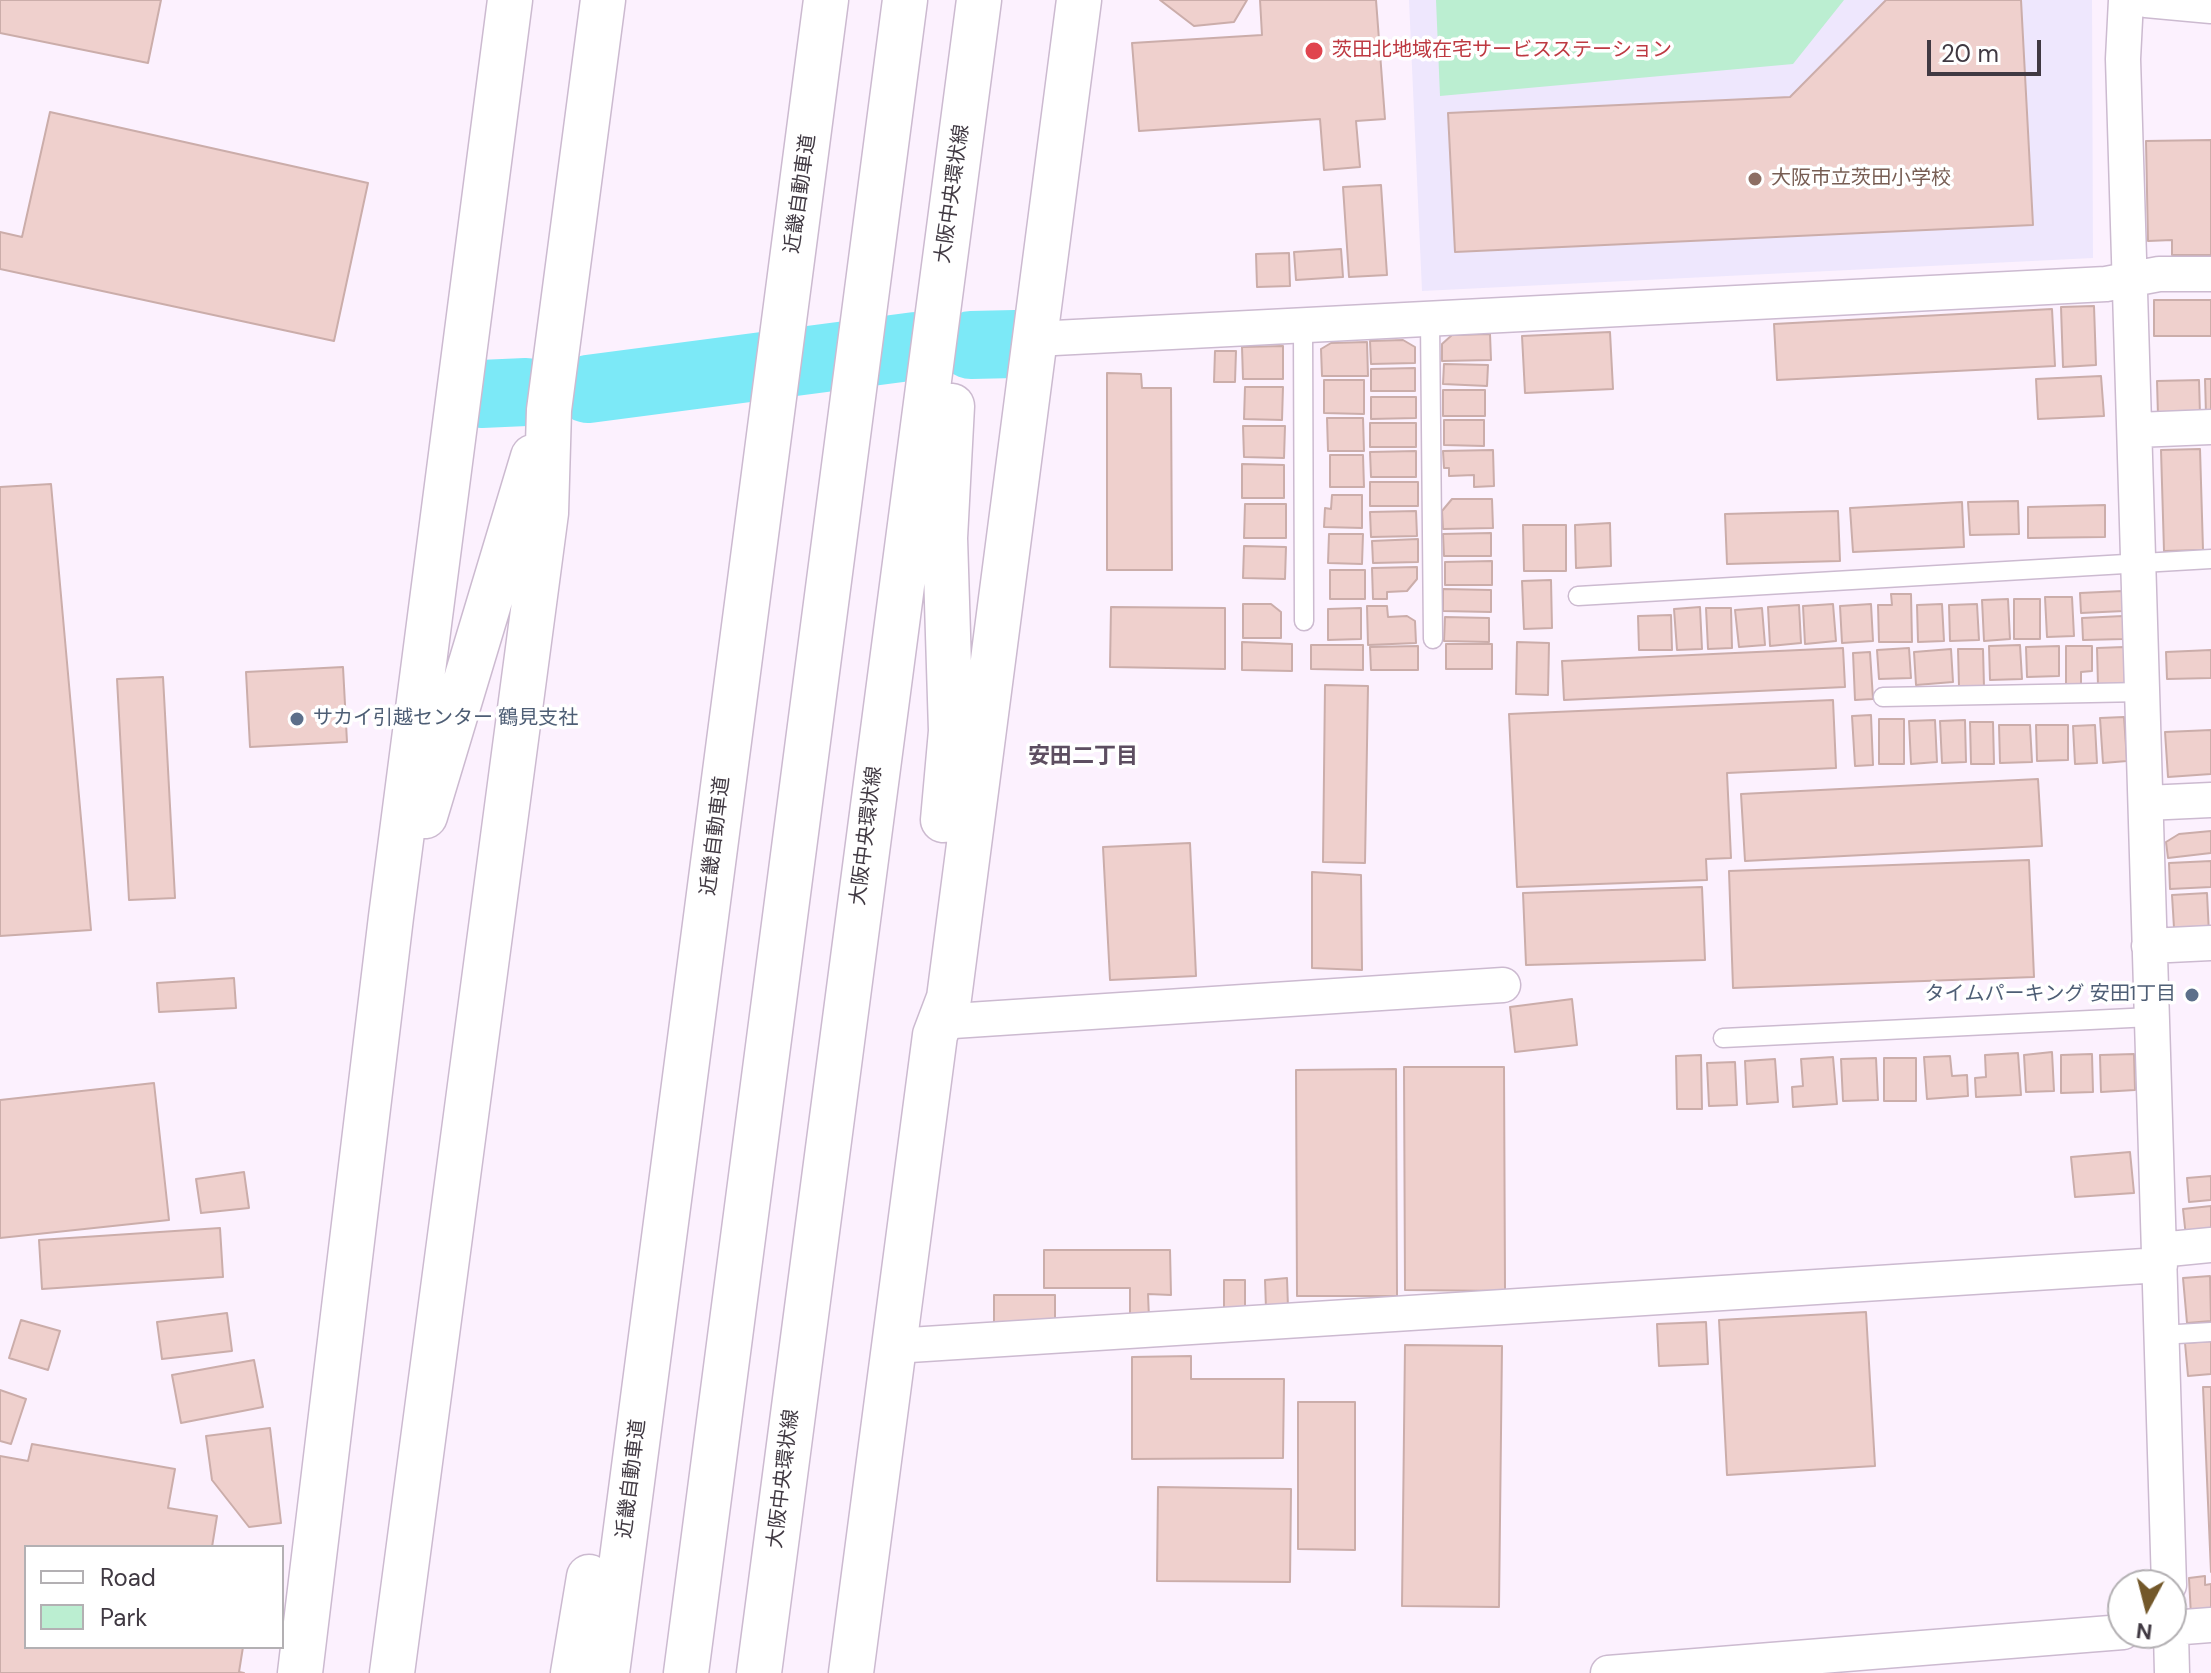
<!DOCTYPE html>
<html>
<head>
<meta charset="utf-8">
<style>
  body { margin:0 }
  #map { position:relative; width:2211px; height:1673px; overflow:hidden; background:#fcf1fe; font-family:"DM Sans",sans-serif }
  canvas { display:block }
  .legend { position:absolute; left:24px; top:1545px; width:260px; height:104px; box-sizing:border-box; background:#fff; border:2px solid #b3b0b3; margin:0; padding:10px 14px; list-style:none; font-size:24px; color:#403942 }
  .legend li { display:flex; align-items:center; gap:16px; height:40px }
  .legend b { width:40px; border:2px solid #b3b0b3 }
  .north { position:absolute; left:2107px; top:1569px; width:80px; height:80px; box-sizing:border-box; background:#fff; border:2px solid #b3b0b3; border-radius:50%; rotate:187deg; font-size:22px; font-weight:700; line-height:32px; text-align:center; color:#403942 }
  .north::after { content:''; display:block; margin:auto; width:28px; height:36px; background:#73582a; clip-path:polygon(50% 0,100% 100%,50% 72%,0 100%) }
  .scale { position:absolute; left:1927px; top:40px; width:114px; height:36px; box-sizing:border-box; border:4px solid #403942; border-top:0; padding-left:10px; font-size:24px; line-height:28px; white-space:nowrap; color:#403942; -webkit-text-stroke:6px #fff; paint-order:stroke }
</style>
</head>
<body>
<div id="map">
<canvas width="2211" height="1673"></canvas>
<ul class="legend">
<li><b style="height:10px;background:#fff"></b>Road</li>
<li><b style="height:22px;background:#bbeed1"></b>Park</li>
</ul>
<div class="north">N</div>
<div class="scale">20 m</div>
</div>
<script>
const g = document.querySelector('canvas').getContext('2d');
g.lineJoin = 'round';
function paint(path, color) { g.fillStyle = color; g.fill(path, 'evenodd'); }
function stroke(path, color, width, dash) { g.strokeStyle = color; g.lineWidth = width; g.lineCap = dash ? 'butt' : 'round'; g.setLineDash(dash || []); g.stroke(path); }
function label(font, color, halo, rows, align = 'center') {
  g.font = font + ' "DM Sans","Noto Sans JP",sans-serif'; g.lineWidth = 7; g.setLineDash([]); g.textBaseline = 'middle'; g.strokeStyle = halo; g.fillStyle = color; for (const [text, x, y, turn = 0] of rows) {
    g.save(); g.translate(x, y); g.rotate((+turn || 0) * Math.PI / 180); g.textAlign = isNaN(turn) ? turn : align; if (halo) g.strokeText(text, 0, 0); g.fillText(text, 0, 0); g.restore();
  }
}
const education = new Path2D(`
  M1409,0H2092L2093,258L1422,291Z`);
const green = new Path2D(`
  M1436,0H1844L1793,64L1440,96Z`);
const river = new Path2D(`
  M971,345L1015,344
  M588,389L916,346
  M481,394L526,392`);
const building = new Path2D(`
  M0,0H161L148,63L0,33Z
  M1160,0H1247L1234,22L1194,26Z
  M1260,0H1376L1385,119L1356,121L1360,167L1324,170L1320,119L1139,131L1132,43L1262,35Z
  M1886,0H2021L2033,225L1455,252L1448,113L1790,97Z
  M50,112L368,183L334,341L0,269V232L22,237Z
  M2211,140V255H2172V240L2148,241L2146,141Z
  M1381,185L1387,275L1349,277L1343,187Z
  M1341,249L1343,277L1296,280L1294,252Z
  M1289,253L1290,286L1257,287L1256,254Z
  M2154,300H2211V336H2154Z
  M2094,306L2096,365L2063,367L2061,307Z
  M2052,309L2055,366L1777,380L1774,324Z
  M1610,332L1613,389L1525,393L1522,336Z
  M1490,334L1491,360L1442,361V344L1452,335Z
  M1403,340L1415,347V363L1371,364L1370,341Z
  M1367,342L1368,376H1322L1321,349L1331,343Z
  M1283,346V379H1243L1242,347Z
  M1215,351H1236L1235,382H1214Z
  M1444,364L1488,365L1487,386L1443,384Z
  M1415,368V391H1371V369Z
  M1107,373L1141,374L1142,388H1171L1172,570H1107Z
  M2101,376L2104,416L2038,419L2036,379Z
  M2205,379H2211V415H2206Z
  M1324,380H1364V414L1324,413Z
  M2199,380L2200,415L2158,416L2157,381Z
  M1245,387H1283L1282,420L1244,419Z
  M1443,390H1485V416H1443Z
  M1371,397H1416V418L1371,419Z
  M1327,418H1363L1364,451H1328Z
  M1444,420H1484V446L1444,445Z
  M1370,423H1416V447H1370Z
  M1243,426H1285L1284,458L1244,457Z
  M2200,449L2203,550L2164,551L2161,450Z
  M1493,450L1494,486L1474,487V475L1449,476V468H1444L1443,451Z
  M1416,451V477H1371L1370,452Z
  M1330,455H1363L1364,487H1330Z
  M1242,464L1284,465V498H1242Z
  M1370,482H1418V506H1370Z
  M51,484L91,930L0,936V487Z
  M1332,495H1362V528L1324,527L1325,508L1331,509Z
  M1452,499H1492L1493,528L1443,529L1442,511Z
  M2018,501L2019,534L1970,535L1968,502Z
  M1962,502L1964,547L1853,552L1850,508Z
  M1245,504H1286V538H1244Z
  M2105,505V537L2028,538V507Z
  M1416,511L1417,536L1371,537L1370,512Z
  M1838,511L1840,561L1727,564L1725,514Z
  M1610,523L1611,566L1576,568L1575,525Z
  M1523,525H1566V571H1524Z
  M1491,533V556H1444L1443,534Z
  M1329,534H1363L1362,564L1328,563Z
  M1418,539V562L1373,563L1372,541Z
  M1244,546L1286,547L1285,579L1243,578Z
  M1492,561V585H1445V562Z
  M1417,567V579L1407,591L1387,592V599H1373L1372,568Z
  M1330,570H1365V599H1330Z
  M1551,580L1552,628L1524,629L1522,581Z
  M1443,589L1491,590V612L1443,611Z
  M2123,591L2124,611L2081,613L2080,593Z
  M1891,594H1911L1912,642H1879L1878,605H1892Z
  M2045,597H2072L2074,636L2047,637Z
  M2008,599L2010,639L1984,641L1982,600Z
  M2014,599H2040V639H2014Z
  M1243,604H1271L1281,612V638H1243Z
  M1833,604L1836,641L1805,644L1803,606Z
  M1871,604L1873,641L1842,643L1840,606Z
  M1942,604L1944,641L1918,642L1917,605Z
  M1977,604L1979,640L1950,641L1949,605Z
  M1799,605L1801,643L1770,646L1768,607Z
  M1367,606H1387L1388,617L1407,616L1415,621L1416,643L1368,645Z
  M1111,607L1225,608V669L1110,667Z
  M1700,607L1702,649L1677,650L1674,609Z
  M1361,608V639L1328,640V609Z
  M1706,608H1731L1732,648L1708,649Z
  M1762,608L1765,645L1739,647L1735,610Z
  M1671,615L1672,650H1639L1638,616Z
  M2123,616L2124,639L2083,640L2082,618Z
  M1445,617L1489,618V642L1444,641Z
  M1242,642L1292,644V671L1242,670Z
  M1517,642L1549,643L1548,695L1516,694Z
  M1446,644H1492V669H1446Z
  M1311,645H1363V670L1311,669Z
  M2020,645L2022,679L1990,680L1989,646Z
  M1418,646V670H1371L1370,647Z
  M2059,646V676L2027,677L2026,647Z
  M2066,646H2092V671L2081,672V690H2066Z
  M2124,647L2125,684L2098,686L2097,648Z
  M1843,648L1845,687L1564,700L1562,661Z
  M1909,648L1911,678L1879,679L1877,650Z
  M1951,649L1953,682L1916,685L1914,652Z
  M1958,649H1983L1984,687H1959Z
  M2211,650V678L2167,679L2166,652Z
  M1870,652L1873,699L1855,700L1853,653Z
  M343,667L347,742L250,747L246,672Z
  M163,677L175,898L129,900L117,679Z
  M1325,685L1368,686L1365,863L1323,862Z
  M1833,700L1836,768L1727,773L1731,858L1706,859L1707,880L1517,887L1509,714Z
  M1871,715L1873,765L1855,766L1852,716Z
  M2124,717L2127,761L2103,763L2100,718Z
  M1879,719H1904V764H1879Z
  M1935,720L1937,762L1911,764L1909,721Z
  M1965,720L1966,762L1942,763L1940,721Z
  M1970,722H1993L1994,764H1971Z
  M1999,725H2030L2032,762L2000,763Z
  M2036,725H2068V760L2037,761Z
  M2095,725L2097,763L2075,764L2073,726Z
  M2211,730V774L2168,777L2165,732Z
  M2038,779L2042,846L1745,861L1741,794Z
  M2211,831V853L2168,858L2166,842L2179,834Z
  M1190,843L1196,976L1110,980L1103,847Z
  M2029,860L2034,977L1733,988L1729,871Z
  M2211,861V887L2170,889L2169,863Z
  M1312,872L1361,875L1362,970L1312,968Z
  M1702,887L1705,960L1526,965L1523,893Z
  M2207,893L2209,934L2186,935V927L2174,928L2172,895Z
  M234,978L236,1008L159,1012L157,983Z
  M1572,999L1577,1045L1515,1052L1510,1007Z
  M2052,1052L2054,1091L2026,1092L2024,1055Z
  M2018,1053L2021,1095L1976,1097L1975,1078L1986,1077L1985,1055Z
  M2092,1054L2093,1092L2061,1093V1055Z
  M2134,1054L2135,1090L2101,1092L2100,1055Z
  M1701,1055L1702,1109H1677L1676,1056Z
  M1950,1056L1952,1076L1967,1075L1968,1096L1927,1099L1924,1057Z
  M1833,1057L1837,1104L1793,1107L1792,1087L1803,1086L1801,1059Z
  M1876,1058L1878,1100L1843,1101L1841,1059Z
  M1884,1058H1916V1101H1884Z
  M1775,1059L1778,1102L1747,1104L1745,1061Z
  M1735,1062L1737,1105L1709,1106L1707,1063Z
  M1404,1067H1504L1505,1291L1405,1290Z
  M1396,1069L1397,1296H1297L1296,1070Z
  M154,1083L169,1220L0,1238V1100Z
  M2130,1152L2134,1193L2075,1197L2071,1157Z
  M244,1172L249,1208L201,1213L196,1179Z
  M2211,1176V1200L2189,1202L2187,1178Z
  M2211,1206V1234L2186,1237L2183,1209Z
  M220,1228L223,1277L42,1289L39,1240Z
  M1044,1250H1170L1171,1295L1148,1294L1149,1318H1130V1288H1044Z
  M2210,1276L2211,1321L2187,1323L2183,1278Z
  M1287,1278L1288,1308L1266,1309L1265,1280Z
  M1224,1280H1245V1309H1224Z
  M994,1295H1055V1326L994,1325Z
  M1866,1312L1875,1466L1727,1475L1719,1320Z
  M227,1313L232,1351L162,1359L157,1322Z
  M21,1320L60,1331L48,1370L9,1358Z
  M1706,1322L1708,1364L1659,1366L1657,1324Z
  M2211,1341V1374L2188,1376L2185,1343Z
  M1405,1345L1502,1346L1499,1607L1402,1606Z
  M1191,1356V1379H1284L1283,1458L1132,1459V1357Z
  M254,1360L263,1407L181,1423L172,1375Z
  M2203,1387H2211V1572Z
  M0,1390L26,1399L11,1444L0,1441Z
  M1298,1402H1355V1550L1298,1549Z
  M270,1428L281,1523L249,1527L212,1480L206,1436Z
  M32,1444L175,1469L168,1508L217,1516L212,1547H26V1647H243L239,1672L244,1673H0V1456L28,1461Z
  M1158,1487L1291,1489L1290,1582L1157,1581Z
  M2205,1576V1585L2211,1584V1615L2191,1616L2189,1578Z`);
const lane = new Path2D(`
  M1430,320L1433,639
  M1303,327L1304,621
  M1578,596L2211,559
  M1883,697L2143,692
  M1723,1038L2151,1017
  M2161,1335L2211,1332`);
const street = new Path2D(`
  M2126,0L2123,59L2169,1585
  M2146,0L2211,6
  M1035,339L2106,284L2159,274H2211
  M2136,430L2211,427
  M2146,803L2211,800
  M2149,946L2211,943
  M938,1022L1503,985
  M2159,1250L2211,1245
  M894,1346L2160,1265
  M2171,1628L2211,1625
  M2171,1633L2172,1673
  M1608,1673L2123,1632`);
const primary = new Path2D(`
  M425,816L533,457
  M943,820L951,731L945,538L952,406
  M300,1673L391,917L510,0
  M392,1673L546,513L549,410L603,0
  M759,1673L979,0
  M851,1673L935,1035L949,998L1079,0`);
const highway = new Path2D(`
  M573,1673L589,1577
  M607,1673L826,0
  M686,1673L905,0`);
const markers = [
  [1314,51,10,"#e0444e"],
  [1755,179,8,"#8d6e63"],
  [297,719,8,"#5c6f8a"],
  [2192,995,8,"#5c6f8a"]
];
const healthNames = [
  ["茨田北地域在宅サービスステーション",1332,51]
];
const educationNames = [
  ["大阪市立茨田小学校",1771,179]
];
const streetNames = [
  ["近畿自動車道",801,194,-82],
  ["大阪中央環状線",953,194,-82],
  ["近畿自動車道",716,836,-83],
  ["大阪中央環状線",867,836,-83],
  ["近畿自動車道",632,1479,-83],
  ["大阪中央環状線",784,1479,-83]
];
const serviceNames = [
  ["サカイ引越センター 鶴見支社",313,719],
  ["タイムパーキング 安田1丁目",2176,995,"right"]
];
const neighbourhoodNames = [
  ["安田二丁目",1083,757]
];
paint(education, '#eee7fd');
paint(green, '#bbeed1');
stroke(river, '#7ce9f7', 68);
paint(building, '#efd0cd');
stroke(building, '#cbadaa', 2);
stroke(lane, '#ccbad0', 21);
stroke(street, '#ccbad0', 37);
stroke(primary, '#ccbad0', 47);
stroke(highway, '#ccbad0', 47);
stroke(lane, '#fff', 18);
stroke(street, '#fff', 34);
stroke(primary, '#fff', 44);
stroke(highway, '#fff', 44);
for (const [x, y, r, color] of markers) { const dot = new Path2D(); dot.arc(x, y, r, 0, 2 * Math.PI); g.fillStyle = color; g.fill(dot); stroke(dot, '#fff', 3); }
label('20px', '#be3a42', '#fff', healthNames, 'left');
label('20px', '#785e54', '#fff', educationNames, 'left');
label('20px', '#403942', '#fff', streetNames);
label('20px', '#4e5e75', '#fff', serviceNames, 'left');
label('bold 22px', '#5d4e61', '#fff', neighbourhoodNames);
</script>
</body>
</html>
